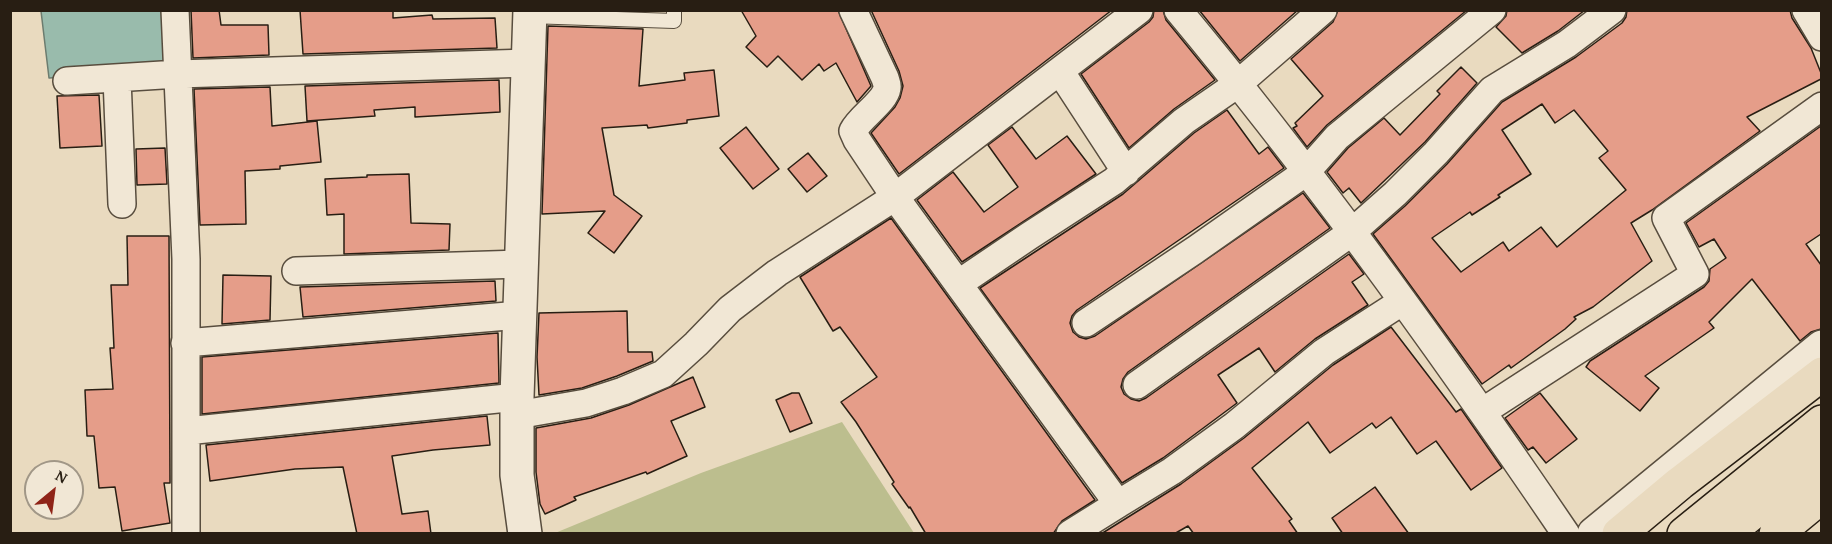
<!DOCTYPE html>
<html>
<head>
<meta charset="utf-8">
<style>
  body { margin:0 }
  #map { position:relative; width:1832px; height:544px; overflow:hidden; background:#e9dabf; font-family:"Gentium Book Plus",serif }
  canvas { display:block }
  .frame { position:absolute; inset:0; border:12px solid #281e13; pointer-events:none }
  .north { position:absolute; left:24px; top:460px; width:60px; height:60px; box-sizing:border-box; background:#f1e7d5; border:2px solid #a19787; border-radius:50%; rotate:29deg; font-size:16px; font-weight:700; line-height:24px; text-align:center; color:#281e13 }
  .north::after { content:''; display:block; margin:auto; width:21px; height:27px; background:#8f2418; clip-path:polygon(50% 0,100% 100%,50% 72%,0 100%) }
</style>
</head>
<body>
<div id="map">
<canvas width="1832" height="544"></canvas>
<div class="frame"></div>
<div class="north">N</div>
</div>
<script>
const g = document.querySelector('canvas').getContext('2d');
g.lineJoin = 'round';
function paint(path, color) { g.fillStyle = color; g.fill(path, 'evenodd'); }
function stroke(path, color, width, dash) { g.strokeStyle = color; g.lineWidth = width; g.lineCap = dash ? 'butt' : 'round'; g.setLineDash(dash || []); g.stroke(path); }
const green = new Path2D(`
  M842,422L914,533H555L701,473Z`);
const water = new Path2D(`
  M41,11H164L171,71L49,78Z`);
const building = new Path2D(`
  M191,10H219L221,25H268L269,55L193,58Z
  M300,10H393V18L432,15L433,19L495,18L497,48L303,54Z
  M741,10H838L871,86L857,102L836,63L824,71L819,64L802,80L778,56L767,67L746,47L756,36Z
  M871,10H1112L899,174L871,133L895,107L900,98L903,86L899,71Z
  M1154,10H1163L1166,20L1215,80L1174,109L1129,148L1081,74L1149,22L1153,17Z
  M1199,10H1298L1240,61Z
  M1338,10H1467L1327,125L1307,147L1293,128L1297,126L1295,123L1323,96L1291,59L1333,22Z
  M1507,10H1585L1558,31L1522,53L1496,27L1506,16Z
  M1627,10H1790L1792,18L1811,48L1821,73V79L1747,117L1760,131L1652,210L1631,223L1652,261L1593,307L1574,317L1576,319L1565,329L1511,368L1509,365L1482,384L1373,234L1405,206L1447,164L1502,102L1576,57L1622,23L1626,17ZM1542,104L1555,123L1574,110L1608,151L1599,158L1626,190L1557,247L1541,227L1509,251L1503,242L1461,272L1432,238L1470,212L1472,215L1500,197L1498,195L1531,174L1502,130Z
  M548,26L643,29L639,86L685,80L684,73L714,70L719,116L687,120V123L648,128L647,125L602,128L614,195L642,216L614,253L588,233L605,211L542,214Z
  M1461,67L1477,83L1425,142L1361,203L1349,188L1343,193L1327,172L1348,148L1384,118L1400,135L1440,94L1437,91Z
  M499,80L500,112L415,117V107L374,110L375,116L307,121L305,86Z
  M270,87L272,126L317,121L321,162L280,166V169L245,171L246,224L200,225L194,89Z
  M99,95L102,146L60,148L57,96Z
  M1227,110L1259,154L1268,147L1284,168L1077,310L1072,316L1070,323L1073,332L1079,337L1086,339L1095,336L1303,193L1330,228L1128,372L1123,379L1121,387L1124,394L1131,399L1139,401L1146,398L1349,254L1364,274L1352,282L1368,305L1315,339L1275,372L1259,348L1218,375L1237,403L1163,458L1122,483L980,288L1123,194L1194,133Z
  M1821,126V234L1806,244L1821,265V329L1811,332L1800,341L1752,279L1709,322L1714,328L1645,376L1659,388L1640,411L1586,367L1590,361L1704,287L1709,281L1710,269L1726,258L1714,239L1699,247L1686,223Z
  M746,127L779,169L753,189L720,148Z
  M1012,127L1036,159L1067,136L1096,174L962,262L917,200L953,172L984,212L1018,187L988,145Z
  M165,148L167,184L137,185L136,149Z
  M808,153L827,176L807,192L788,169Z
  M409,174L411,223L450,224L449,250L344,254V214L327,215L325,179L367,177V175Z
  M891,218L1095,500L1062,521L1053,534H926L910,507L909,508L892,484L894,482L856,422L841,402L877,377L840,327L833,331L800,277Z
  M127,236H169L170,483H164L170,523L122,531L115,487L99,488L94,436H87L85,390L113,389L110,348H114L111,285H128Z
  M223,275L271,276L270,320L222,324Z
  M495,281L496,301L303,317L300,287Z
  M627,311L628,352H652L653,361L617,376L582,388L539,395L537,357L539,313Z
  M1391,327L1456,412L1461,409L1502,468L1471,490L1436,441L1417,454L1391,417L1376,428L1372,423L1330,453L1308,422L1252,468L1292,519L1289,521L1298,534H1194L1188,526L1174,534H1101L1181,484L1244,438L1333,365Z
  M498,333L499,383L202,414V357Z
  M693,377L705,407L671,421L687,456L647,474L646,472L574,497L576,500L545,514L540,504L536,472V428L591,418L629,405Z
  M792,393H799L812,423L790,432L776,400Z
  M1540,393L1577,439L1546,463L1533,447L1528,450L1505,418Z
  M487,416L490,445L433,450L392,456L402,514L428,511L431,534H357L343,467L295,469L210,481L206,445Z
  M1375,487L1409,534H1343L1332,518Z`);
const service = new Path2D(`
  M529,16L674,21V10`);
const minor = new Path2D(`
  M175,10L186,259V534
  M853,10L885,78C886,82 888,85 887,88C885,102 860,117 853,131L857,140L895,197L1118,504L1070,534
  M1178,10C1317,177 1444,354 1566,534
  M1806,10L1822,37
  M1060,71L1126,172
  M117,78L122,204
  M67,81L178,74L528,63
  M296,271L521,264
  M958,284L1029,236L1114,181L1184,121L1239,83L1323,10
  M1086,323L1195,250L1306,172L1337,137L1492,10
  M185,343L520,315
  M1137,385L1352,232L1395,194L1436,153L1492,90L1567,44L1612,10
  M1482,412L1695,274L1666,218L1822,106
  M517,415L586,403L623,391L663,374L696,344L730,309L777,273L895,197L1139,10
  M186,431L517,397
  M1118,504L1172,471L1234,426L1324,352L1403,301`);
const tertiary = new Path2D(`
  M525,534L517,475V397L530,10
  M1594,534L1822,347`);
const primary = new Path2D(`
  M1619,534L1680,483L1822,374
  M1684,534L1822,422
  M1726,534L1822,457
  M1776,534L1822,496`);
paint(green, '#bcbe8e');
paint(water, '#99bbac');
stroke(water, '#6c7c6f', 1.5);
paint(building, '#e59d89');
stroke(building, '#281e13', 1.5);
stroke(service, '#584d3e', 16);
stroke(minor, '#584d3e', 30);
stroke(tertiary, '#584d3e', 36);
stroke(primary, '#281e13', 36);
stroke(service, '#f1e7d5', 14);
stroke(minor, '#f1e7d5', 27);
stroke(tertiary, '#f1e7d5', 33);
stroke(primary, '#e9dabf', 33);
</script>
</body>
</html>
